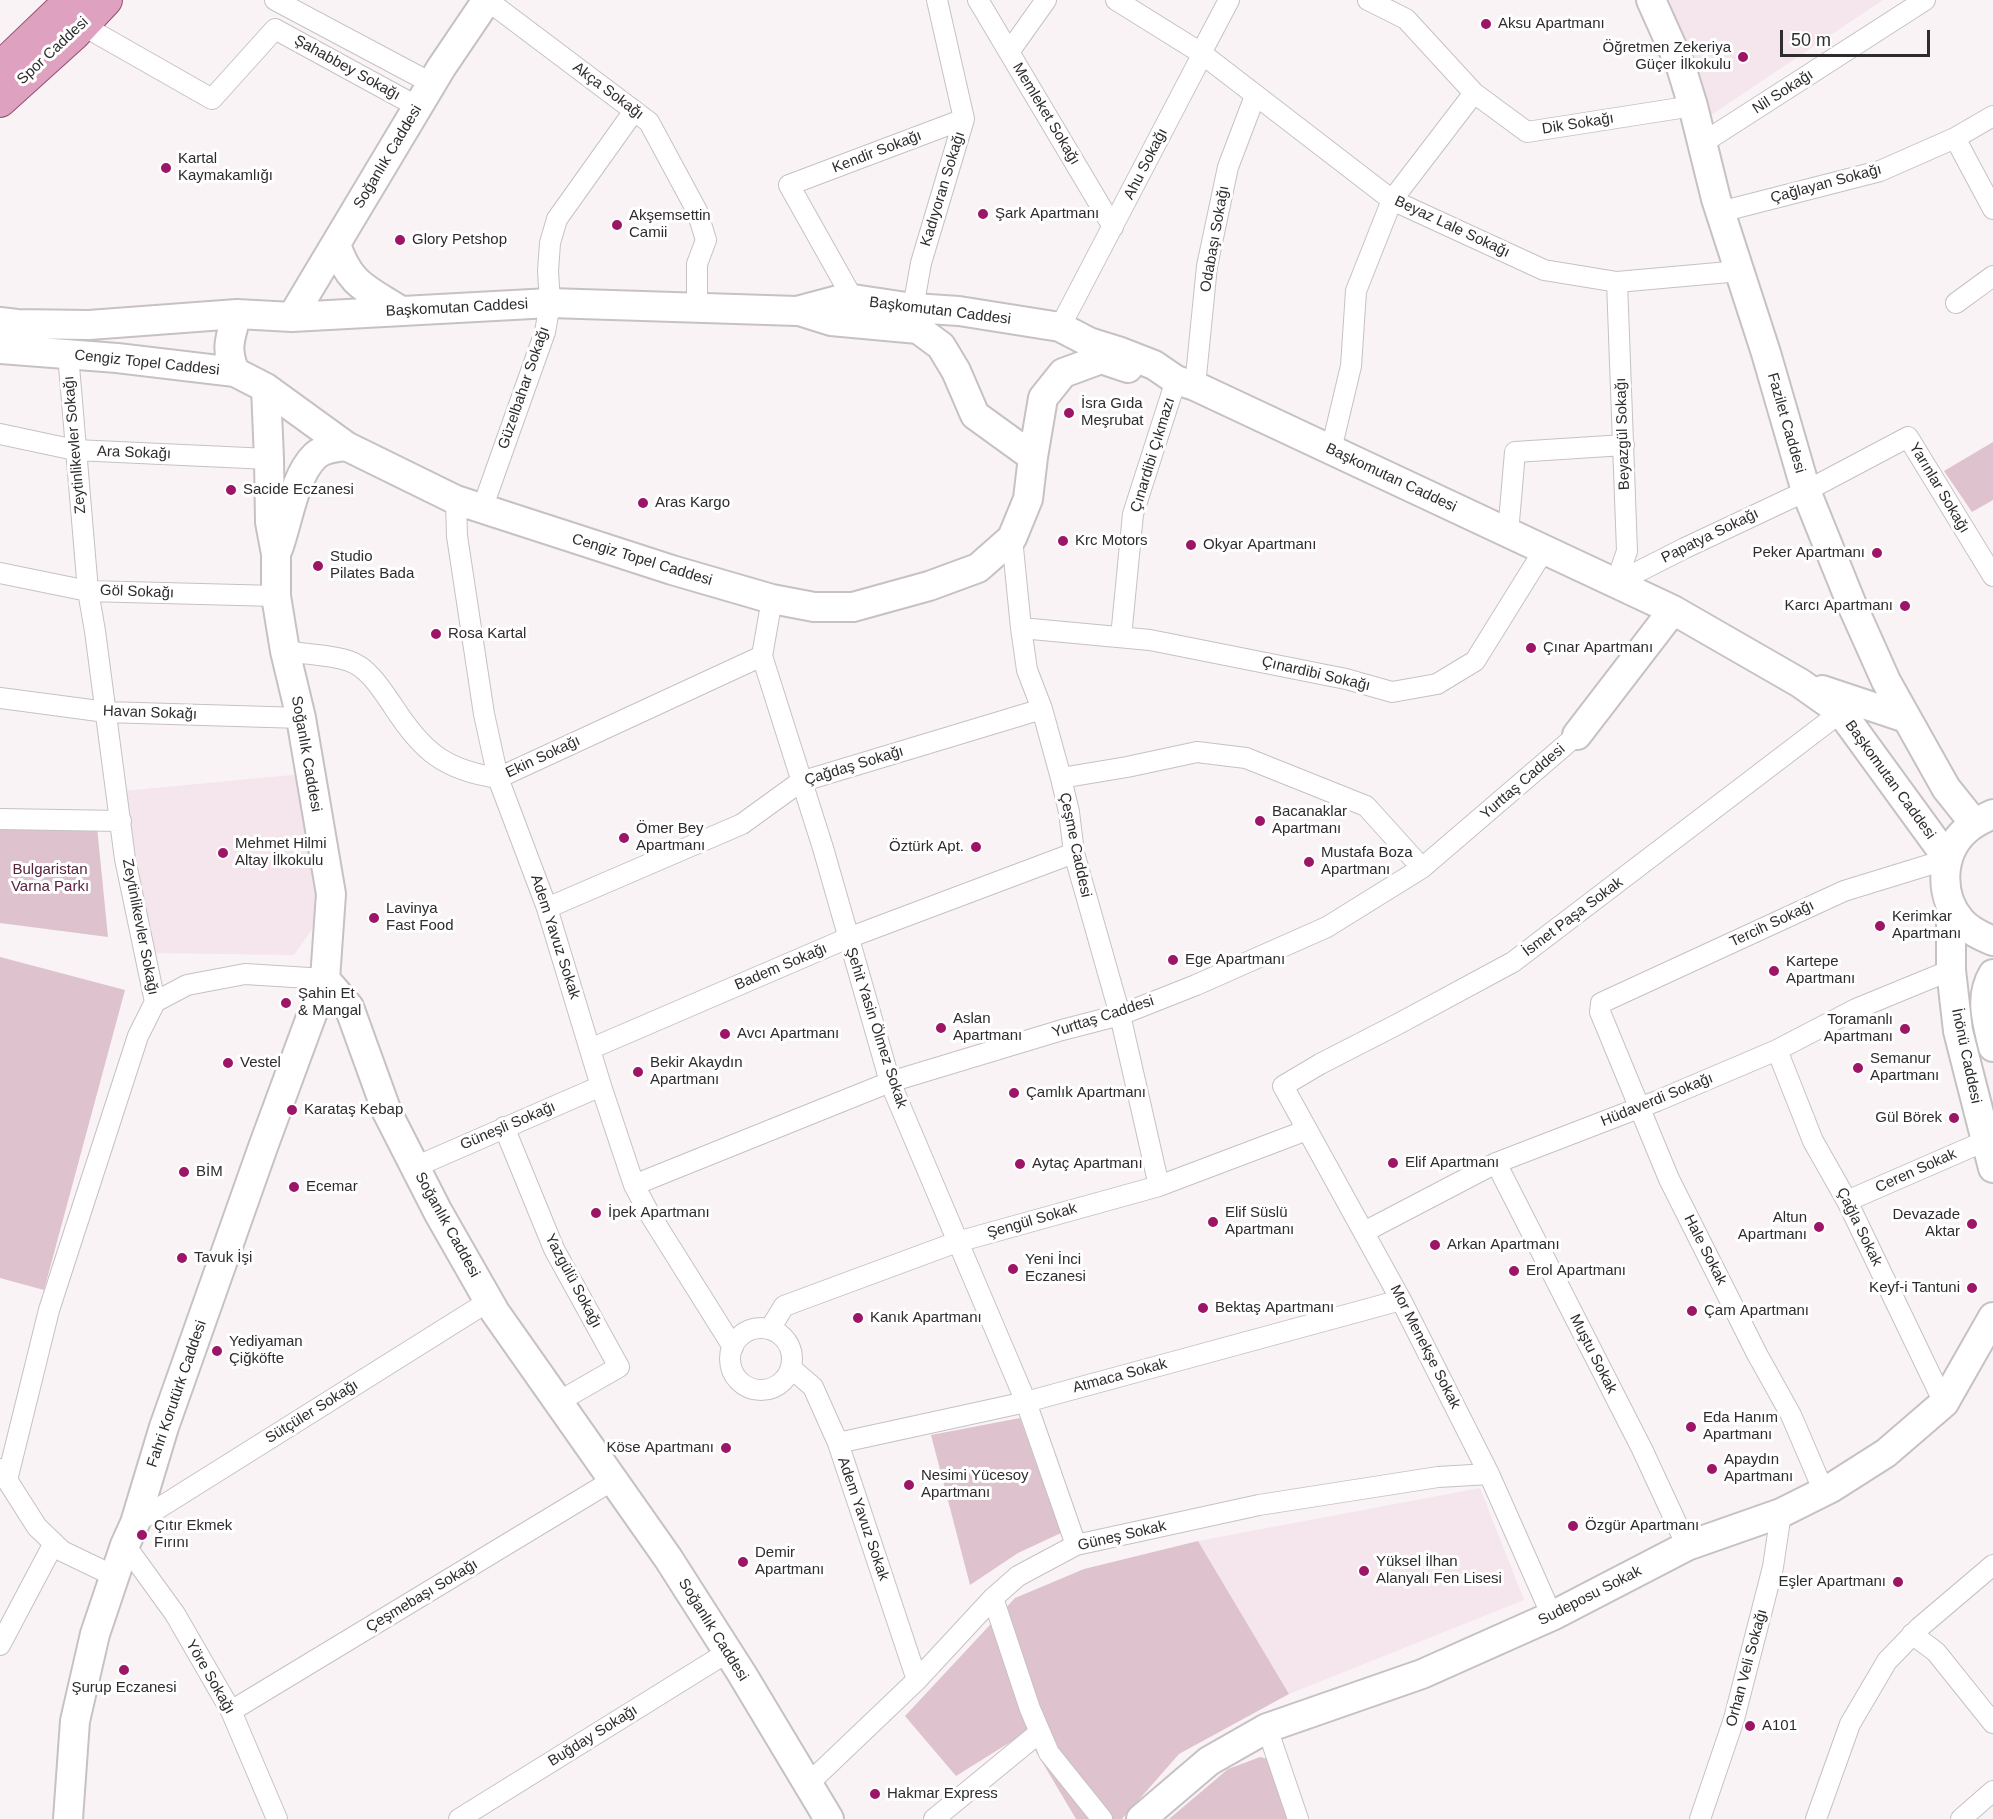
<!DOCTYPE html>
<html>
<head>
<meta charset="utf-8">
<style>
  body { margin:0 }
  #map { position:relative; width:1993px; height:1819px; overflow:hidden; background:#f9f3f6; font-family:Helvetica,sans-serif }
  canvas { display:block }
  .scale { position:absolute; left:1780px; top:30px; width:150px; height:27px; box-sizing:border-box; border:3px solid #2e2c2d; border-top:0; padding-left:8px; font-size:18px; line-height:21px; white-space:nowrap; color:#2e2c2d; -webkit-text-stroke:4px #fff; paint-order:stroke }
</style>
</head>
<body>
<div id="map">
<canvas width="1993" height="1819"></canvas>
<div class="scale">50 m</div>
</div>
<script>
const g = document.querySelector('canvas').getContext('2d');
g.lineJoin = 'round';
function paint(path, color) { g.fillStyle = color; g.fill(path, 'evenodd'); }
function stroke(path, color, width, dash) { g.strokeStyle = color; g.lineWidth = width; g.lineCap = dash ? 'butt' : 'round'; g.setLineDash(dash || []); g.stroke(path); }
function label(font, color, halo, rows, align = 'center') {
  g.font = font + ' Helvetica,sans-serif'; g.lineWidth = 6; g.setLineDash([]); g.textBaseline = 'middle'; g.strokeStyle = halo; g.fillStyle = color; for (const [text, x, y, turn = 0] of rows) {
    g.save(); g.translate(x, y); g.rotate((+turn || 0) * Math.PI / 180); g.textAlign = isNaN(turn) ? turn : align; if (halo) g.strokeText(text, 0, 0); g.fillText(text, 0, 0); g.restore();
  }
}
const built = new Path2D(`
  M1666,0H1883L1711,115Z
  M303,774L322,915L294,955L149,953L123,791Z
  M1480,1488L1524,1600L1289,1694L1198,1541Z`);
const green = new Path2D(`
  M1993,442V500L1972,512L1944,471Z
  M97,827L108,937L0,923V829Z
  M0,957L125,990L44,1290L0,1278Z
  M1020,1418L1061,1533L1018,1553L970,1585L931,1435Z
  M1198,1541L1289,1694L1179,1754L1122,1819H1076L1025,1733L956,1776L905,1716L1015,1598L1084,1569Z
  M1260,1757L1268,1759L1289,1819H1169L1228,1769Z`);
const street = new Path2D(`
  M275,0L431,83
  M487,0L649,122L697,211L706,240L697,264V309
  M978,0L1113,227
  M1116,0L1201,53L1392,200L1544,270L1617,282L1740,271
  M1368,0L1406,19L1474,93L1527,132L1693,106
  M82,25L212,99L275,29L418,107
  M1009,52L1046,0
  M1955,138L1993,209
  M1701,144L1925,0
  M1720,212L1880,171L1955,138L1993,116
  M853,299L789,185L964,119
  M1956,303L1993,276
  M913,308L921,263L964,119L937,0
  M1060,327L1199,61L1201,53L1229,0
  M1195,386L1207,266L1228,167L1255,96
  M0,434L75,450L269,459
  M1331,450L1351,366L1356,291L1392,200L1474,93
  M456,500L457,536L484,714L498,778L547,908L601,1086L634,1185L649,1213L733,1347
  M482,509L545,332L550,303L548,271L550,243L557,219L634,111
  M1508,533L1515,452L1624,445
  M1012,538L1021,628L1027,670L1042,709L1061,778L1069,812L1074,853L1120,1015L1159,1186
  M0,573L88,591L276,596
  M1616,583L1685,548L1806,491L1908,437L1993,576
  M1616,583L1627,551L1617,282
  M772,599L762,656L823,848L890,1082L1026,1402L1076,1545
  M1021,628L1150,640L1346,679L1392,692L1437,684L1475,661L1544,550
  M1121,637L1133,514L1176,380
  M285,651C303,654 333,655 349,661C368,667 382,690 393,706C422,751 444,770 498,778L762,656
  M0,698L106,712L301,718
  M1061,778L1127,767L1197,752L1246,758L1366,806L1422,868
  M0,819L121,821
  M547,908L742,824L800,782L1042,709
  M155,1002L187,985L245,974L325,979
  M590,1049L848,938L1074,853
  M1777,1050L1813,1141L1847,1201L1944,1403
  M504,1127L554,1249L619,1367L558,1402
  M1496,1163L1642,1449L1687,1546
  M415,1167L601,1086
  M634,1185L890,1082L1062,1030L1120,1015L1196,985L1327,927L1422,868L1577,735
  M1847,1201L1985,1141
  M1364,1232L1496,1163L1657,1101L1777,1050L1856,1009L1951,970
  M730 1359a31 31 0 1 1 62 0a31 31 0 1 1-62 0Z
  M770,1329L784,1306L957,1242L1159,1186L1307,1130
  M791,1368L813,1387L838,1443L917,1680
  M838,1443L1026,1402L1401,1300
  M0,1469L37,1527L62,1551L114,1576
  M7,1480L49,1310L138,1036L155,1002L125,859L95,631L88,591L68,354
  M1824,1492L1791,1415L1757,1354L1669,1179L1600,1012L1601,1003L1844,891L1948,859
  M135,1523L489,1301
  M125,1545L175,1614L231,1711L277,1819
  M993,1598L1030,1709L1049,1753L1102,1819
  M1552,1616L1489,1474L1401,1300L1283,1086L1320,1064L1398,1024L1513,962L1841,712
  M1912,1634L1936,1652L1993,1723
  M0,1645L54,1543
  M231,1711L613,1480
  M1267,1728L1298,1819
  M808,1784L917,1680L993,1598L1018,1576L1076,1545L1259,1505L1438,1477L1489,1474
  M459,1819L728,1652
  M934,1819L1040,1732
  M1700,1819L1734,1719L1773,1567L1781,1513
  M1816,1819L1850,1724L1887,1661L1920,1627L1993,1565
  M1961,1819L1993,1791`);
const secondary = new Path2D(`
  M1651,0L1681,67L1693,106L1716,199L1766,353L1806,491L1852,605L1886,681L1946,788L1974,823
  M336,244C349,285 367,289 401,311
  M799,311L831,321L918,329L941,346L956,371L975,415L1033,457
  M292,317L441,68L487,0
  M0,322L17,324L89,325L237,314L292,317L550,303L797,311L842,299H853L913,308L959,311L1060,327L1089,342L1118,351L1154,365L1176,380L1195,386L1673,610L1800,683L1841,712L1948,859
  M0,349L117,358L235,372L266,388L346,446L456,500L672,570L772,599L814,607H853L929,586L978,568L1012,538L1028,499L1033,457L1043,398L1063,373L1101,359L1128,368
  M235,372C225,349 230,338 237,314
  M278,549C288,522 294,476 315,456C322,449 335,447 346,446
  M1822,690L1906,718
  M1577,735L1673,610
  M1993,814C1983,819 1973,823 1965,831C1940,854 1939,896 1961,921C1970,931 1981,936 1993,941
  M1951,905V970L1958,1031L1993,1168
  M1993,974C1979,997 1987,1022 1993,1047
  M325,979L349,1007L387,1112L438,1212L495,1312L668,1558L742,1674L829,1819
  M68,1819L75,1721L95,1634L125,1545L135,1523L164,1427L263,1147L325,979L331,894L301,718L285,651L276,596V554L270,522L269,459L266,388
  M1141,1819L1209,1761L1267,1728L1422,1674L1552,1616L1687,1546L1781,1513L1831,1488L1886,1453L1944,1403L1993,1317`);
const primary = new Path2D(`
  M0,68L71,0
  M0,101L73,35L106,0`);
const markers = [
  [1486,24,6,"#9c1566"],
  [1743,57,6,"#9c1566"],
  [166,168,6,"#9c1566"],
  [983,214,6,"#9c1566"],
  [617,225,6,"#9c1566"],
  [400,240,6,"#9c1566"],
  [1069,413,6,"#9c1566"],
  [231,490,6,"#9c1566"],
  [643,503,6,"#9c1566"],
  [1063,541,6,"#9c1566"],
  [1191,545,6,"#9c1566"],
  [1877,553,6,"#9c1566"],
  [318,566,6,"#9c1566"],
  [1905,606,6,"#9c1566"],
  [436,634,6,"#9c1566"],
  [1531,648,6,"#9c1566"],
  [1260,821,6,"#9c1566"],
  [624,838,6,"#9c1566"],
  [976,847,6,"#9c1566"],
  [223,853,6,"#9c1566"],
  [1309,862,6,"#9c1566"],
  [374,918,6,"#9c1566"],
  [1880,926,6,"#9c1566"],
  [1173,960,6,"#9c1566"],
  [1774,971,6,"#9c1566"],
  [286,1003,6,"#9c1566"],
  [941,1028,6,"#9c1566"],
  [1905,1029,6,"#9c1566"],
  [725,1034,6,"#9c1566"],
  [228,1063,6,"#9c1566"],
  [1858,1068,6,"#9c1566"],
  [638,1072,6,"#9c1566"],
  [1014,1093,6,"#9c1566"],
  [292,1110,6,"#9c1566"],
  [1954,1118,6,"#9c1566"],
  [1393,1163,6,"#9c1566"],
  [1020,1164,6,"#9c1566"],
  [184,1172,6,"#9c1566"],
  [294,1187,6,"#9c1566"],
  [596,1213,6,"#9c1566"],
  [1213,1222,6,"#9c1566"],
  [1972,1224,6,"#9c1566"],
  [1819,1227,6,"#9c1566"],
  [1435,1245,6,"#9c1566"],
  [182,1258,6,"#9c1566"],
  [1013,1269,6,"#9c1566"],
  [1514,1271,6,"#9c1566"],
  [1972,1288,6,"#9c1566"],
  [1203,1308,6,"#9c1566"],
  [1692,1311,6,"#9c1566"],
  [858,1318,6,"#9c1566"],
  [217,1351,6,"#9c1566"],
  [1691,1427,6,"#9c1566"],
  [726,1448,6,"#9c1566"],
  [1712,1469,6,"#9c1566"],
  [909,1485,6,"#9c1566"],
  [1573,1526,6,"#9c1566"],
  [142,1535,6,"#9c1566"],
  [743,1562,6,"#9c1566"],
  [1364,1571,6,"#9c1566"],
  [1898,1582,6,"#9c1566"],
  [124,1670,6,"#9c1566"],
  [1750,1726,6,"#9c1566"],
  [875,1794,6,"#9c1566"]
];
const poiNames = [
  ["Aksu Apartmanı",1498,24],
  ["Öğretmen Zekeriya",1731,48,"right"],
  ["Güçer İlkokulu",1731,65,"right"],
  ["Kartal",178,159],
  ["Kaymakamlığı",178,176],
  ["Şark Apartmanı",995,214],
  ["Akşemsettin",629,216],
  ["Camii",629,233],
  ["Glory Petshop",412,240],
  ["İsra Gıda",1081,404],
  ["Meşrubat",1081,421],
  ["Sacide Eczanesi",243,490],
  ["Aras Kargo",655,503],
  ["Krc Motors",1075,541],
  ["Okyar Apartmanı",1203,545],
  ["Peker Apartmanı",1865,553,"right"],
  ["Studio",330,557],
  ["Pilates Bada",330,574],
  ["Karcı Apartmanı",1893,606,"right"],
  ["Rosa Kartal",448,634],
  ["Çınar Apartmanı",1543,648],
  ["Bacanaklar",1272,812],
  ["Apartmanı",1272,829],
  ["Ömer Bey",636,829],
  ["Apartmanı",636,846],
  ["Mehmet Hilmi",235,844],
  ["Altay İlkokulu",235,861],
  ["Öztürk Apt.",964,847,"right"],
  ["Mustafa Boza",1321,853],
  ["Apartmanı",1321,870],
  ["Lavinya",386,909],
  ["Fast Food",386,926],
  ["Kerimkar",1892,917],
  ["Apartmanı",1892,934],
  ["Ege Apartmanı",1185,960],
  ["Kartepe",1786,962],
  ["Apartmanı",1786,979],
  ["Şahin Et",298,994],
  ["& Mangal",298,1011],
  ["Aslan",953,1019],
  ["Apartmanı",953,1036],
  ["Toramanlı",1893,1020,"right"],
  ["Apartmanı",1893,1037,"right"],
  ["Avcı Apartmanı",737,1034],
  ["Semanur",1870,1059],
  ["Apartmanı",1870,1076],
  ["Vestel",240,1063],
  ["Bekir Akaydın",650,1063],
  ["Apartmanı",650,1080],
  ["Çamlık Apartmanı",1026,1093],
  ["Karataş Kebap",304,1110],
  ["Gül Börek",1942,1118,"right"],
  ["Elif Apartmanı",1405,1163],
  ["Aytaç Apartmanı",1032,1164],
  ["BİM",196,1172],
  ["Ecemar",306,1187],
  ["İpek Apartmanı",608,1213],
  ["Elif Süslü",1225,1213],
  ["Apartmanı",1225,1230],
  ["Devazade",1960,1215,"right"],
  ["Aktar",1960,1232,"right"],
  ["Altun",1807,1218,"right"],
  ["Apartmanı",1807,1235,"right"],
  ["Arkan Apartmanı",1447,1245],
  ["Tavuk İşi",194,1258],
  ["Yeni İnci",1025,1260],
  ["Eczanesi",1025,1277],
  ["Erol Apartmanı",1526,1271],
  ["Keyf-i Tantuni",1960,1288,"right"],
  ["Bektaş Apartmanı",1215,1308],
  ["Çam Apartmanı",1704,1311],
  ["Kanık Apartmanı",870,1318],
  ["Yediyaman",229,1342],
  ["Çiğköfte",229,1359],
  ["Eda Hanım",1703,1418],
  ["Apartmanı",1703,1435],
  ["Köse Apartmanı",714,1448,"right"],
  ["Apaydın",1724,1460],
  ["Apartmanı",1724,1477],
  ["Nesimi Yücesoy",921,1476],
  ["Apartmanı",921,1493],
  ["Çıtır Ekmek",154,1526],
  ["Fırını",154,1543],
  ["Özgür Apartmanı",1585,1526],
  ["Demir",755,1553],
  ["Apartmanı",755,1570],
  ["Yüksel İlhan",1376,1562],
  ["Alanyalı Fen Lisesi",1376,1579],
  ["Eşler Apartmanı",1886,1582,"right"],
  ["Şurup Eczanesi",124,1688,"center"],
  ["A101",1762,1726],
  ["Hakmar Express",887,1794]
];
const streetNames = [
  ["Spor Caddesi",53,51,-43],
  ["Şahabbey Sokağı",347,68,29],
  ["Akça Sokağı",608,91,37],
  ["Nil Sokağı",1783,92,-33],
  ["Memleket Sokağı",1046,114,59],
  ["Dik Sokağı",1578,124,-9],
  ["Kendir Sokağı",877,152,-21],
  ["Soğanlık Caddesi",388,157,-59],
  ["Ahu Sokağı",1146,164,-63],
  ["Çağlayan Sokağı",1826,184,-15],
  ["Kadıyoran Sokağı",943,189,-73],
  ["Beyaz Lale Sokağı",1452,227,25],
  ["Odabaşı Sokağı",1215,239,-80],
  ["Başkomutan Caddesi",457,308,-3],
  ["Başkomutan Caddesi",940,311,7],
  ["Cengiz Topel Caddesi",147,363,6],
  ["Güzelbahar Sokağı",524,388,-71],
  ["Fazilet Caddesi",1786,423,74],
  ["Beyazgül Sokağı",1623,434,-92],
  ["Zeytinlikevler Sokağı",75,445,-95],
  ["Ara Sokağı",134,453,2],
  ["Çınardibi Çıkmazı",1153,455,-73],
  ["Başkomutan Caddesi",1391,478,25],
  ["Yarınlar Sokağı",1939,488,59],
  ["Papatya Sokağı",1710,536,-26],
  ["Cengiz Topel Caddesi",642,560,17],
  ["Göl Sokağı",137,592,2],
  ["Çınardibi Sokağı",1316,674,13],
  ["Havan Sokağı",150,713,2],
  ["Soğanlık Caddesi",306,754,80],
  ["Ekin Sokağı",543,757,-25],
  ["Çağdaş Sokağı",854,766,-17],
  ["Başkomutan Caddesi",1890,780,54],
  ["Yurttaş Caddesi",1523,782,-41],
  ["Çeşme Caddesi",1075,845,78],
  ["İsmet Paşa Sokak",1573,917,-37],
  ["Tercih Sokağı",1772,924,-25],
  ["Zeytinlikevler Sokağı",140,927,79],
  ["Adem Yavuz Sokak",555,937,72],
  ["Badem Sokağı",781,967,-23],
  ["Yurttaş Caddesi",1103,1017,-18],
  ["Şehit Yasin Ölmez Sokak",876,1028,72],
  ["İnönü Caddesi",1966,1056,78],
  ["Hüdaverdi Sokağı",1657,1100,-22],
  ["Güneşli Sokağı",508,1126,-23],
  ["Ceren Sokak",1916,1171,-24],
  ["Şengül Sokak",1032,1221,-16],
  ["Soğanlık Caddesi",447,1225,61],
  ["Çağla Sokak",1859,1227,64],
  ["Hale Sokak",1705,1250,63],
  ["Yazgülü Sokağı",573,1281,62],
  ["Mor Menekşe Sokak",1425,1347,63],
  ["Muştu Sokak",1593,1354,63],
  ["Atmaca Sokak",1120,1376,-15],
  ["Fahri Korutürk Caddesi",177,1394,-71],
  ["Sütçüler Sokağı",312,1412,-32],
  ["Adem Yavuz Sokak",863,1519,71],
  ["Güneş Sokak",1122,1536,-13],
  ["Çeşmebaşı Sokağı",422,1596,-31],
  ["Sudeposu Sokak",1590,1596,-27],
  ["Soğanlık Caddesi",713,1630,58],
  ["Orhan Veli Sokağı",1747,1668,-75],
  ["Yöre Sokağı",210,1677,60],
  ["Buğday Sokağı",593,1736,-32]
];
const parkNames = [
  ["Bulgaristan",50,870],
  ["Varna Parkı",50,887]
];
paint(built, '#f4e6ec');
paint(green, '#dec2ce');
stroke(street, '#c7c1c3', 22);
stroke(secondary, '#c7c1c3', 32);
stroke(primary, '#935071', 34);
stroke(street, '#fff', 20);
stroke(secondary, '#fff', 28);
stroke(primary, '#dfa1c0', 32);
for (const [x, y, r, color] of markers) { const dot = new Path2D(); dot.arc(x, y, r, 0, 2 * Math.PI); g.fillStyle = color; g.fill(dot); stroke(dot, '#fff', 2); }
label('15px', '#2e2c2d', '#fff', poiNames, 'left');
label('15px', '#2e2c2d', '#fff', streetNames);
label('15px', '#57233e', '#fff', parkNames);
</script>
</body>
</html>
